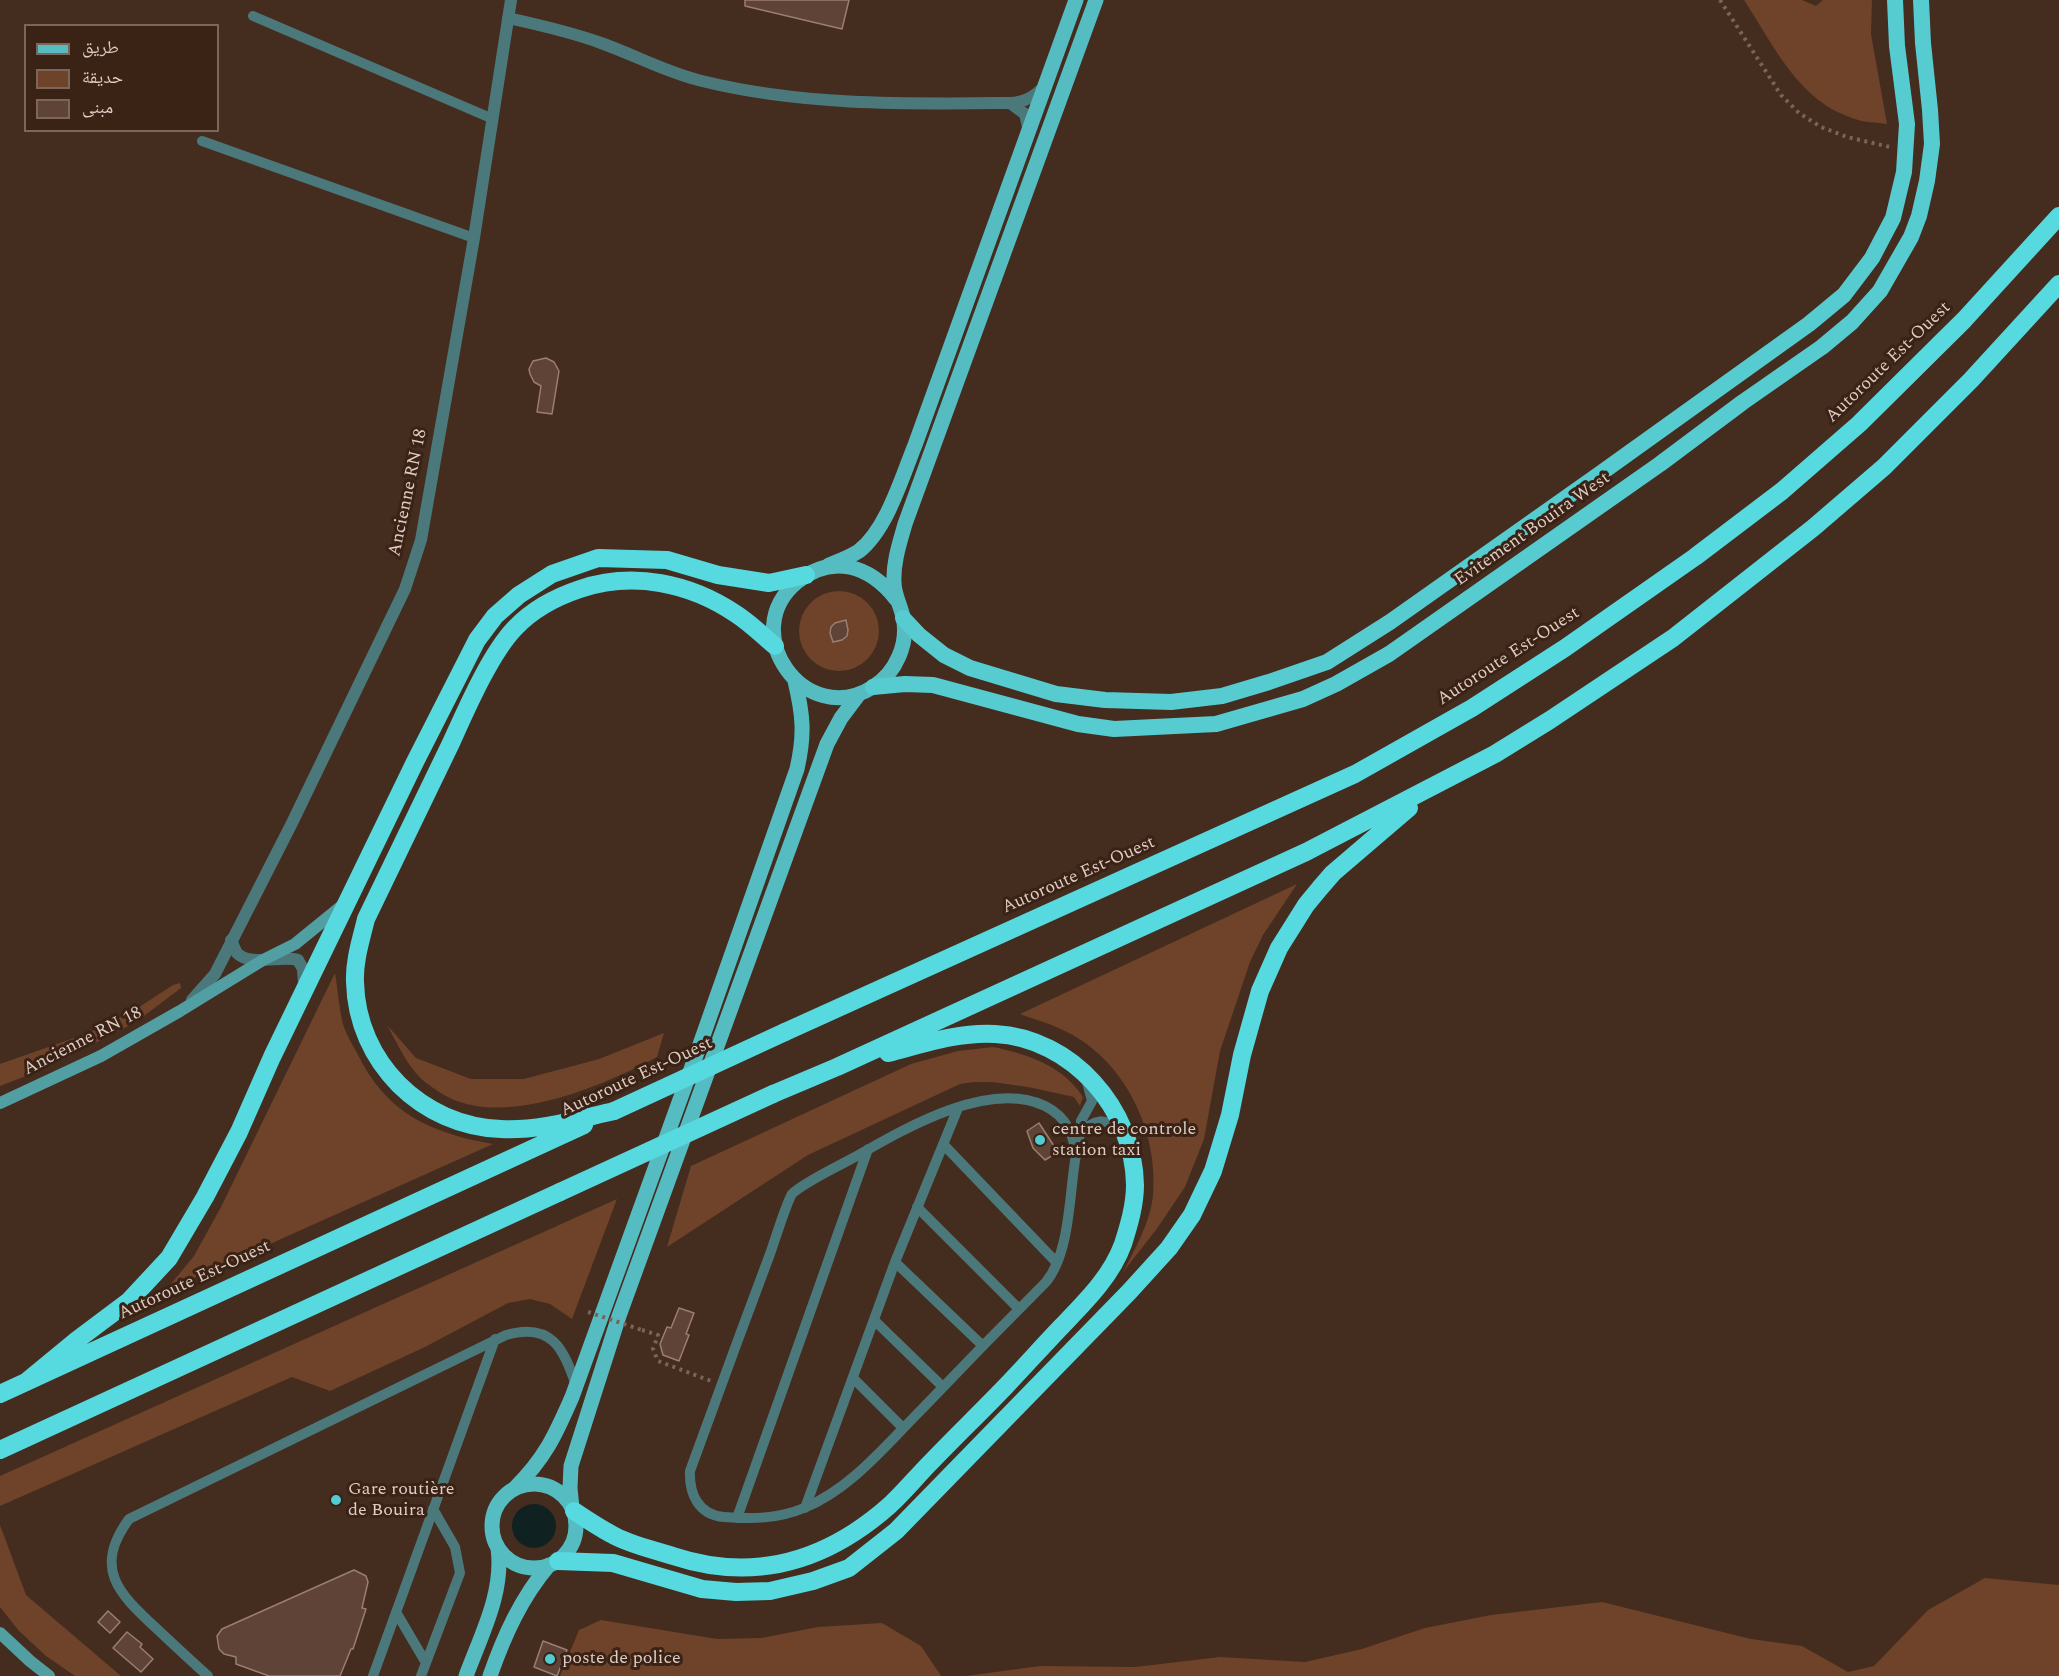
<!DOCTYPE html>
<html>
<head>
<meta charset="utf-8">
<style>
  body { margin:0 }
  #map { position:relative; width:2059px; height:1676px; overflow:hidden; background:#442c1f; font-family:Spectral,"Noto Naskh Arabic",serif }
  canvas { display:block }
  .legend { position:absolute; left:24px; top:24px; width:195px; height:108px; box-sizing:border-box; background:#3a2215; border:2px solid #7c665b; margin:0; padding:8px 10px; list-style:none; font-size:18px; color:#decdc5 }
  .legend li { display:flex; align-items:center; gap:12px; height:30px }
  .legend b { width:30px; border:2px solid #7c665b }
</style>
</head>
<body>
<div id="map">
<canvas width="2059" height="1676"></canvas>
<ul class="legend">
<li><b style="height:8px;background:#55bdc2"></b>طريق</li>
<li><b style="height:16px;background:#6f422a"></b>حديقة</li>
<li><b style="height:16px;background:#5e4336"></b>مبنى</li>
</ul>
</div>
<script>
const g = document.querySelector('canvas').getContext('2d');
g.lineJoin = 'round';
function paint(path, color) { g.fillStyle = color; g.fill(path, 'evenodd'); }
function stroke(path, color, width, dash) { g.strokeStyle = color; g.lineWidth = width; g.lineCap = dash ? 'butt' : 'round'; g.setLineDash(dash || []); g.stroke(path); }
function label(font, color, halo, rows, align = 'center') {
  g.font = font + ' Spectral,serif'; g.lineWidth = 6; g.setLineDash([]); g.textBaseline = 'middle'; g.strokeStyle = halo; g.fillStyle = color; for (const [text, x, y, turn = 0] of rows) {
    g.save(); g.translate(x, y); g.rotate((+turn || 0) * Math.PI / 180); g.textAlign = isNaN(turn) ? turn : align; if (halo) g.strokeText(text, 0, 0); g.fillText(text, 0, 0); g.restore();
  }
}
const green = new Path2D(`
  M1744,0H1802L1816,6L1823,0H1872L1871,34L1887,124C1877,122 1865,123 1855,119C1799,102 1774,46 1744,0Z
  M799 631a40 40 0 1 1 80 0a40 40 0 1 1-80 0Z
  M1297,884L1263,935L1250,962L1220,1051L1204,1139L1185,1187L1156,1230L1123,1272C1135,1249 1150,1223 1153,1196C1159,1132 1125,1061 1067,1032C1052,1024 1036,1020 1020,1014Z
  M335,973C338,990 339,1008 343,1024C346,1034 352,1044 357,1053C386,1113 430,1133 493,1144L165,1291L194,1256L221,1207Z
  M180,983L181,988L136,1022L44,1069L0,1086V1064L91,1032L133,1011L173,985Z
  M387,1025L416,1058L471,1079H524L599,1059L664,1033L657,1057C605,1085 515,1123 457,1101C448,1098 437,1091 429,1085C409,1071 399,1046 387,1025Z
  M993,1047C1028,1054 1063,1066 1083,1097L1080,1106L1074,1097L1028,1087L992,1082H974L960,1084L808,1155L667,1247L691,1166L911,1064L958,1051Z
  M617,1199L572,1319L550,1304L530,1299L508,1303L425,1347L330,1391L292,1377L0,1506V1476Z
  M0,1525L26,1595L121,1676H75L46,1656L19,1631L0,1607Z
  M1985,1578L2059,1585V1676H966L1040,1666L1135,1667L1220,1657L1305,1662L1362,1649L1425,1628L1491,1615L1602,1602L1751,1639L1802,1646L1848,1672L1874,1666L1928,1610Z
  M601,1620L717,1639L761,1638L818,1627L882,1623L921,1646L941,1676H560L579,1630Z`);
const water = new Path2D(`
  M512 1526a22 22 0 1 1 44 0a22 22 0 1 1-44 0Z`);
const building = new Path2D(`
  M745,0H849L842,29L745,6Z
  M546,358L554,362L559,371L552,414L537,412L541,386L534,382L530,374L529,369L533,361Z
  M846,620L848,630L847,636L842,640L833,642L830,633L831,627L835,623Z
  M1039,1123L1058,1152L1045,1160L1033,1148L1027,1131Z
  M679,1308L694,1313L686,1334L689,1335L679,1361L663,1355L660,1344L667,1327L671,1328Z
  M354,1570L366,1576L368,1582L362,1608L366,1609L353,1649H351L340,1676H269L236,1664V1657L224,1654L219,1649L217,1636L222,1629Z
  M108,1611L120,1622L110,1633L98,1622Z
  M127,1632L142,1644L140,1647L153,1659L141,1672L113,1648Z
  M543,1641L567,1650L557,1676L534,1667Z`);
const path = new Path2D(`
  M1720,0L1781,95L1799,113L1821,127L1847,137L1890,147
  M642,1330L658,1335L653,1349L658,1361L711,1381`);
const service = new Path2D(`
  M253,16L493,119
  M202,141L474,238
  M1080,1135C1094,1117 1105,1118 1122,1131
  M943,1144L1057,1263
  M1076,1157C1074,1135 1067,1117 1045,1106C988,1079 904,1129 855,1157C840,1165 801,1184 792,1194C787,1201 774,1243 770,1254C743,1326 716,1399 690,1471C689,1493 698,1515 724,1517C752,1519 778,1519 804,1508C851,1489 887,1444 922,1409C963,1366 1004,1324 1046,1282C1074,1248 1068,1177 1080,1135L1081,1121L1092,1101L1087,1082
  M917,1207L1019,1309
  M895,1262L983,1346
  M875,1321L943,1387
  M854,1379L903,1428
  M805,1508L895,1262L958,1108
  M737,1518L868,1149
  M396,1612L426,1663
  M208,1676C190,1660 173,1644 156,1628C118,1593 93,1568 129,1519L506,1335C551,1322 564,1348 576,1386
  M373,1676L495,1339
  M421,1676L460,1573L455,1547L433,1509`);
const minor = new Path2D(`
  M231,940C233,944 235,950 237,953C250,967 281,955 298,960L303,969L304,985`);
const tertiary = new Path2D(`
  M508,18C540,25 571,32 601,43C635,55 667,73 702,81C803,106 907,104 1010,103C1025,102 1034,97 1045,86
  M1010,103L1025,114L1029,132
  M192,1000L215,974L292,823L405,589L421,540L474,238L511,0`);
const secondary = new Path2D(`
  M0,1103L101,1056L180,1011L263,960L295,944L343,905
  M0,1633L30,1661L49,1676`);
const primary = new Path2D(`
  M829,565C839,561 850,557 859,551C887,529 902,477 915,445L1076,0
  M896,599C870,566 833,553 797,582C736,632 805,730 873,687C896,673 909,643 903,617C900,604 894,594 894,582C893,562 900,542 905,524L1096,0
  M492 1526a42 42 0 1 1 84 0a42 42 0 1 1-84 0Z
  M514,1489C545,1458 555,1436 572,1397L698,1050L797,769C805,734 803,715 795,681
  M572,1508L570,1488L571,1466L619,1316L827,744L841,718L859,694
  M466,1676C481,1635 504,1593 498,1548
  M490,1676C504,1636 521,1598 549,1565`);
const trunk = new Path2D(`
  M903,618L919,635L944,655L970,668L1056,694L1105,700L1171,702L1222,696L1269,682L1327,662L1390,622L1601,473L1809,324L1844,295L1872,258L1893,218L1904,172L1907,124L1897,46L1895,0
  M873,687L905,684L933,685L1078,724L1114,729L1216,724L1303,699L1336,684L1389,654L1660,464L1743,402L1822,347L1852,322L1880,291L1911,237L1919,216L1927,181L1932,144L1930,110L1923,43L1921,0`);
const motorway = new Path2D(`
  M785,1032L1355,774L1472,708L1565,648L1695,557L1782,491L1859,424L1964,320L2059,216
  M773,1094L837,1067L1306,852L1495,754L1550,720L1673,638L1813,528L1884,467L1971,380L2059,284
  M614,1111C578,1119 539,1131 501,1129C422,1126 357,1063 355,982C354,961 361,940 366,919C394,860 423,802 451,743C466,710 490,654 515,628C532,610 556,597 580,589C633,571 690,583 736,614C750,623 762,635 775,646
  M26,1382L77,1340L129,1301L169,1258L205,1197L239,1132L272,1057L415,762L477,640L495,616L519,595L552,574L598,558L667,560L718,575L769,583L806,575
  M0,1394L584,1125
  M0,1450L560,1192
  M574,1511C586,1519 598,1527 611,1534C630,1545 652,1549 673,1556C755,1583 827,1561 890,1505C905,1491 918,1475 932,1461C956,1436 981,1412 1005,1387C1024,1367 1042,1347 1061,1327C1085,1302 1111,1277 1123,1244C1129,1225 1135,1205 1135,1185C1134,1109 1072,1038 995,1034C958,1032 923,1044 888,1053
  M558,1561L613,1563L702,1589L736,1592L770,1591L813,1581L849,1568L896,1531L1129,1292L1169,1248L1192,1215L1213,1171L1230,1115L1242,1055L1260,991L1279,948L1306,905L1320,888L1333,873L1409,808`);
const pathBridge = new Path2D(`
  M588,1312L642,1330`);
const motorwayBridge = new Path2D(`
  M614,1111L785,1032
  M560,1192L773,1094`);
const markers = [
  [1040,1140,6,"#51ccd2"],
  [336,1500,6,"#51ccd2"],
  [550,1659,6,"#51ccd2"]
];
const streetNames = [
  ["Autoroute Est-Ouest",1889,363,-44],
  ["Ancienne RN 18",409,493,-78],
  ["Evitement Bouira West",1533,530,-35],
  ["Autoroute Est-Ouest",1509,657,-33],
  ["Autoroute Est-Ouest",1079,876,-24],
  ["Ancienne RN 18",83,1042,-27],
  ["Autoroute Est-Ouest",637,1078,-25],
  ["Autoroute Est-Ouest",195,1281,-25]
];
const poiNames = [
  ["centre de controle",1052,1130],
  ["station taxi",1052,1151],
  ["Gare routière",348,1490],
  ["de Bouira",348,1511],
  ["poste de police",562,1659]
];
paint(green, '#6f422a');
paint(water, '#102122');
paint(building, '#5e4336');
stroke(building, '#9c7e6f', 1.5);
stroke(path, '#7a6459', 4, [3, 4.5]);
stroke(service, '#4a787b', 10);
stroke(minor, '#4a787b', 12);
stroke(tertiary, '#4a787b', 12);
stroke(secondary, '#529fa3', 12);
stroke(primary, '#55bdc2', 15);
stroke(trunk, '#56cbd0', 16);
stroke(motorway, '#56d9df', 18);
stroke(pathBridge, '#7a6459', 4, [3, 4.5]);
stroke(motorwayBridge, '#56d9df', 18);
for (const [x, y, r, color] of markers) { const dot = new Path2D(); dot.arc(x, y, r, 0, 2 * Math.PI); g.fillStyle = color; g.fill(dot); stroke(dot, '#3a2215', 2); }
label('18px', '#decdc5', '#3a2215', streetNames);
label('18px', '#decdc5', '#3a2215', poiNames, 'left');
</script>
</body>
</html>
